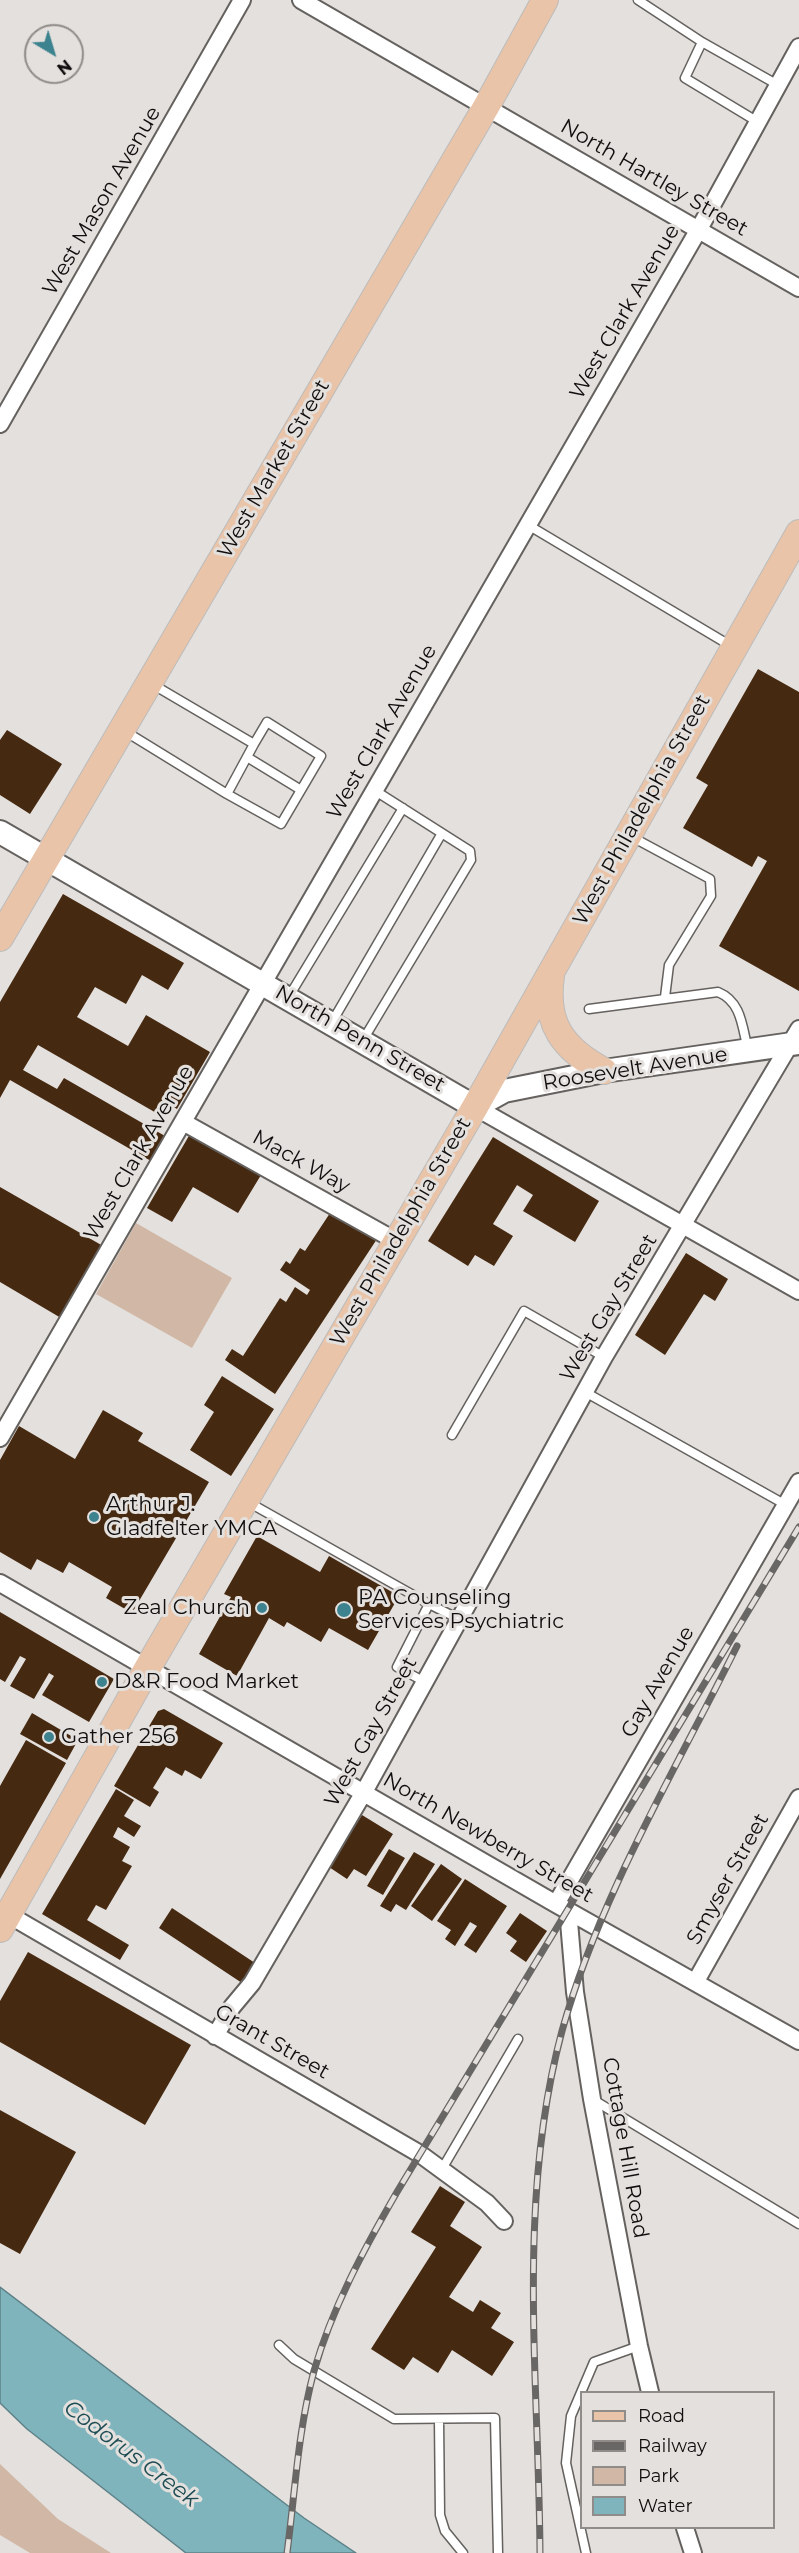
<!DOCTYPE html>
<html>
<head>
<meta charset="utf-8">
<style>
  body { margin:0 }
  #map { position:relative; width:799px; height:2553px; overflow:hidden; background:#e4e0dd; font-family:Montserrat,sans-serif }
  canvas { display:block }
  .legend { position:absolute; left:580px; top:2391px; width:195px; height:138px; box-sizing:border-box; background:#e4e0dd; border:2px solid #8f8c8a; margin:0; padding:8px 10px; list-style:none; font-size:18px; color:#100e0e }
  .legend li { display:flex; align-items:center; gap:12px; height:30px }
  .legend b { width:30px; border:2px solid #8f8c8a }
  .north { position:absolute; left:24px; top:24px; width:60px; height:60px; box-sizing:border-box; background:#e4e0dd; border:2px solid #8f8c8a; border-radius:50%; rotate:142deg; font-size:16px; font-weight:700; line-height:24px; text-align:center; color:#100e0e }
  .north::after { content:''; display:block; margin:auto; width:21px; height:27px; background:#3d838f; clip-path:polygon(50% 0,100% 100%,50% 72%,0 100%) }
</style>
</head>
<body>
<div id="map">
<canvas width="799" height="2553"></canvas>
<ul class="legend">
<li><b style="height:8px;background:#e9c4a8"></b>Road</li>
<li><b style="height:8px;background:#696765"></b>Railway</li>
<li><b style="height:16px;background:#d1b8a6"></b>Park</li>
<li><b style="height:16px;background:#7fb4bd"></b>Water</li>
</ul>
<div class="north">N</div>
</div>
<script>
const g = document.querySelector('canvas').getContext('2d');
g.lineJoin = 'round';
function paint(path, color) { g.fillStyle = color; g.fill(path, 'evenodd'); }
function stroke(path, color, width, dash) { g.strokeStyle = color; g.lineWidth = width; g.lineCap = dash ? 'butt' : 'round'; g.setLineDash(dash || []); g.stroke(path); }
function label(font, color, halo, rows, align = 'center') {
  g.font = font + ' Montserrat,sans-serif'; g.lineWidth = 6; g.setLineDash([]); g.textBaseline = 'middle'; g.strokeStyle = halo; g.fillStyle = color; for (const [text, x, y, turn = 0] of rows) {
    g.save(); g.translate(x, y); g.rotate((+turn || 0) * Math.PI / 180); g.textAlign = isNaN(turn) ? turn : align; if (halo) g.strokeText(text, 0, 0); g.fillText(text, 0, 0); g.restore();
  }
}
const green = new Path2D(`
  M136,1223L232,1278L192,1348L96,1294Z
  M0,2464L58,2519L111,2553H30L0,2535Z`);
const water = new Path2D(`
  M0,2287L304,2518L356,2553H186L27,2429L0,2403Z`);
const building = new Path2D(`
  M758,669L799,692V991L719,946L767,861L758,856L752,867L683,828L708,785L696,778Z
  M7,730L62,764L30,814L0,795V740Z
  M63,894L184,963L168,990L142,975L126,1004L95,987L77,1017L128,1046L146,1015L210,1052L177,1109L172,1106L165,1118L38,1045L23,1070L57,1089L64,1078L165,1136L151,1161L10,1080L0,1098V1002Z
  M190,1134L261,1175L238,1213L193,1187L172,1222L147,1208Z
  M493,1137L599,1201L575,1242L523,1211L533,1195L517,1185L493,1224L513,1236L494,1266L475,1255L468,1266L428,1241Z
  M0,1187L103,1246L61,1318L0,1282Z
  M332,1210L377,1239L275,1394L225,1360L232,1349L243,1356L280,1298L286,1302L295,1287L307,1295L310,1290L280,1270L286,1261L290,1264L300,1248L305,1251Z
  M686,1253L728,1279L715,1301L704,1294L665,1355L635,1335Z
  M222,1376L274,1409L231,1476L190,1450L214,1412L204,1405Z
  M103,1410L143,1433L138,1441L209,1482L132,1613L106,1598L112,1587L69,1562L63,1573L37,1559L31,1570L0,1552V1460L19,1426L75,1459Z
  M257,1536L320,1572L329,1556L399,1596L368,1650L329,1628L321,1642L287,1622L284,1627L269,1618L237,1676L199,1654L231,1597L224,1594Z
  M0,1612L114,1679L89,1722L42,1695L54,1676L49,1673L34,1699L10,1686L26,1659L20,1656L5,1682L0,1679Z
  M164,1709L223,1743L201,1779L185,1770L182,1776L166,1767L153,1788L159,1792L150,1807L114,1786L158,1711Z
  M32,1713L78,1740L67,1760L20,1734Z
  M26,1740L66,1763L0,1879V1786Z
  M116,1789L134,1800L124,1816L141,1826L134,1837L118,1827L113,1837L130,1847L122,1861L132,1866L106,1910L96,1905L87,1920L129,1945L120,1960L42,1914Z
  M362,1815L393,1834L366,1876L354,1869L347,1879L329,1867Z
  M389,1849L405,1858L383,1895L367,1886Z
  M414,1852L435,1864L406,1910L396,1904L391,1912L380,1906Z
  M441,1864L462,1879L432,1921L411,1906Z
  M465,1879L507,1906L476,1953L464,1945L477,1926L470,1922L455,1946L445,1939L451,1930L437,1921Z
  M172,1908L255,1963L242,1983L159,1928Z
  M520,1913L547,1931L526,1962L510,1951L517,1941L506,1933Z
  M28,1952L191,2045L145,2125L0,2042V2001Z
  M0,2110L76,2152L20,2254L0,2243Z
  M440,2186L465,2202L450,2226L482,2247L449,2297L473,2312L480,2300L501,2313L491,2328L514,2342L492,2376L452,2350L438,2373L413,2357L404,2370L371,2349L436,2247L411,2232Z`);
const lane = new Path2D(`
  M638,0L702,42
  M758,122L685,78L702,42L778,85
  M528,525L731,646
  M123,730L227,794L254,744L152,684
  M247,757L301,790
  M227,794L281,824L321,756L267,722L254,744
  M632,837L710,879L711,896L669,965L665,997
  M288,998L403,808
  M589,1009L718,992C742,1002 742,1027 748,1050
  M332,1022L442,833
  M363,1040L471,860L470,851L374,790
  M585,1392L786,1505
  M452,1435L524,1311L604,1357
  M248,1502L429,1604L397,1667L425,1682
  M429,1604L461,1620
  M592,2099L799,2224
  M442,2169L518,2039
  M279,2345L294,2359L394,2419L495,2418L498,2553
  M439,2419L440,2515L445,2531L463,2553
  M586,2553L566,2463L571,2416L594,2362L639,2346`);
const street = new Path2D(`
  M301,0L799,288
  M0,424L242,0
  M475,1107L799,1291
  M183,1122L396,1241
  M0,1438L699,229L799,47
  M0,1583L556,1904L799,2041
  M556,1904L799,1482
  M568,1910L575,1992L592,2099L639,2346L650,2392
  M9,1915L420,2154L487,2203L504,2221
  M696,1981L799,1798
  M215,2036L232,2007L252,1983L364,1792L604,1357L799,1029
  M685,2528L693,2553`);
const secondary = new Path2D(`
  M0,832L475,1107L504,1091L604,1071L799,1043`);
const primary = new Path2D(`
  M0,938L486,107L545,0
  M551,976C544,1024 563,1049 604,1071
  M0,1929L147,1669L475,1107L799,533`);
const rail = new Path2D(`
  M287,2553C295,2493 298,2430 314,2371C332,2308 364,2249 397,2192L799,1527
  M540,2553C539,2379 516,2202 562,2031C599,1897 675,1771 737,1646`);
const markers = [
  [94,1517,6,"#3d838f"],
  [262,1608,6,"#3d838f"],
  [344,1610,8,"#3d838f"],
  [102,1682,6,"#3d838f"],
  [49,1737,6,"#3d838f"]
];
const streetNames = [
  ["North Hartley Street",654,178,30],
  ["West Mason Avenue",102,201,-60],
  ["West Clark Avenue",625,312,-60],
  ["West Market Street",274,469,-60],
  ["West Clark Avenue",382,732,-60],
  ["West Philadelphia Street",642,810,-61],
  ["North Penn Street",360,1039,30],
  ["Roosevelt Avenue",635,1069,-9],
  ["West Clark Avenue",139,1153,-60],
  ["Mack Way",301,1162,29],
  ["West Philadelphia Street",401,1232,-60],
  ["West Gay Street",609,1308,-59],
  ["Gay Avenue",658,1682,-60],
  ["West Gay Street",371,1732,-61],
  ["North Newberry Street",488,1838,30],
  ["Smyser Street",728,1879,-61],
  ["Grant Street",272,2042,30],
  ["Cottage Hill Road",625,2148,80]
];
const poiNames = [
  ["Arthur J.",106,1505],
  ["Gladfelter YMCA",106,1529],
  ["PA Counseling",358,1598],
  ["Services Psychiatric",358,1622],
  ["Zeal Church",250,1608,"right"],
  ["D&R Food Market",114,1682],
  ["Gather 256",61,1737]
];
const waterNames = [
  ["Codorus Creek",131,2454,37]
];
paint(green, '#d1b8a6');
paint(water, '#7fb4bd');
stroke(water, '#5e8288', 1.5);
paint(building, '#462911');
stroke(lane, '#64615e', 11);
stroke(street, '#64615e', 20);
stroke(secondary, '#64615e', 26);
stroke(primary, '#bcbcbc', 28);
stroke(lane, '#fff', 8);
stroke(street, '#fff', 16);
stroke(secondary, '#fff', 22);
stroke(primary, '#e9c4a8', 26);
stroke(rail, '#696765', 7);
stroke(rail, '#e4e0dd', 4.5, [14]);
for (const [x, y, r, color] of markers) { const dot = new Path2D(); dot.arc(x, y, r, 0, 2 * Math.PI); g.fillStyle = color; g.fill(dot); stroke(dot, '#e4e0dd', 2); }
label('21px', '#100e0e', '#e4e0dd', streetNames);
label('21px', '#100e0e', '#e4e0dd', poiNames, 'left');
label('italic 22px', '#1d4c54', '#e4e0dd', waterNames);
</script>
</body>
</html>
